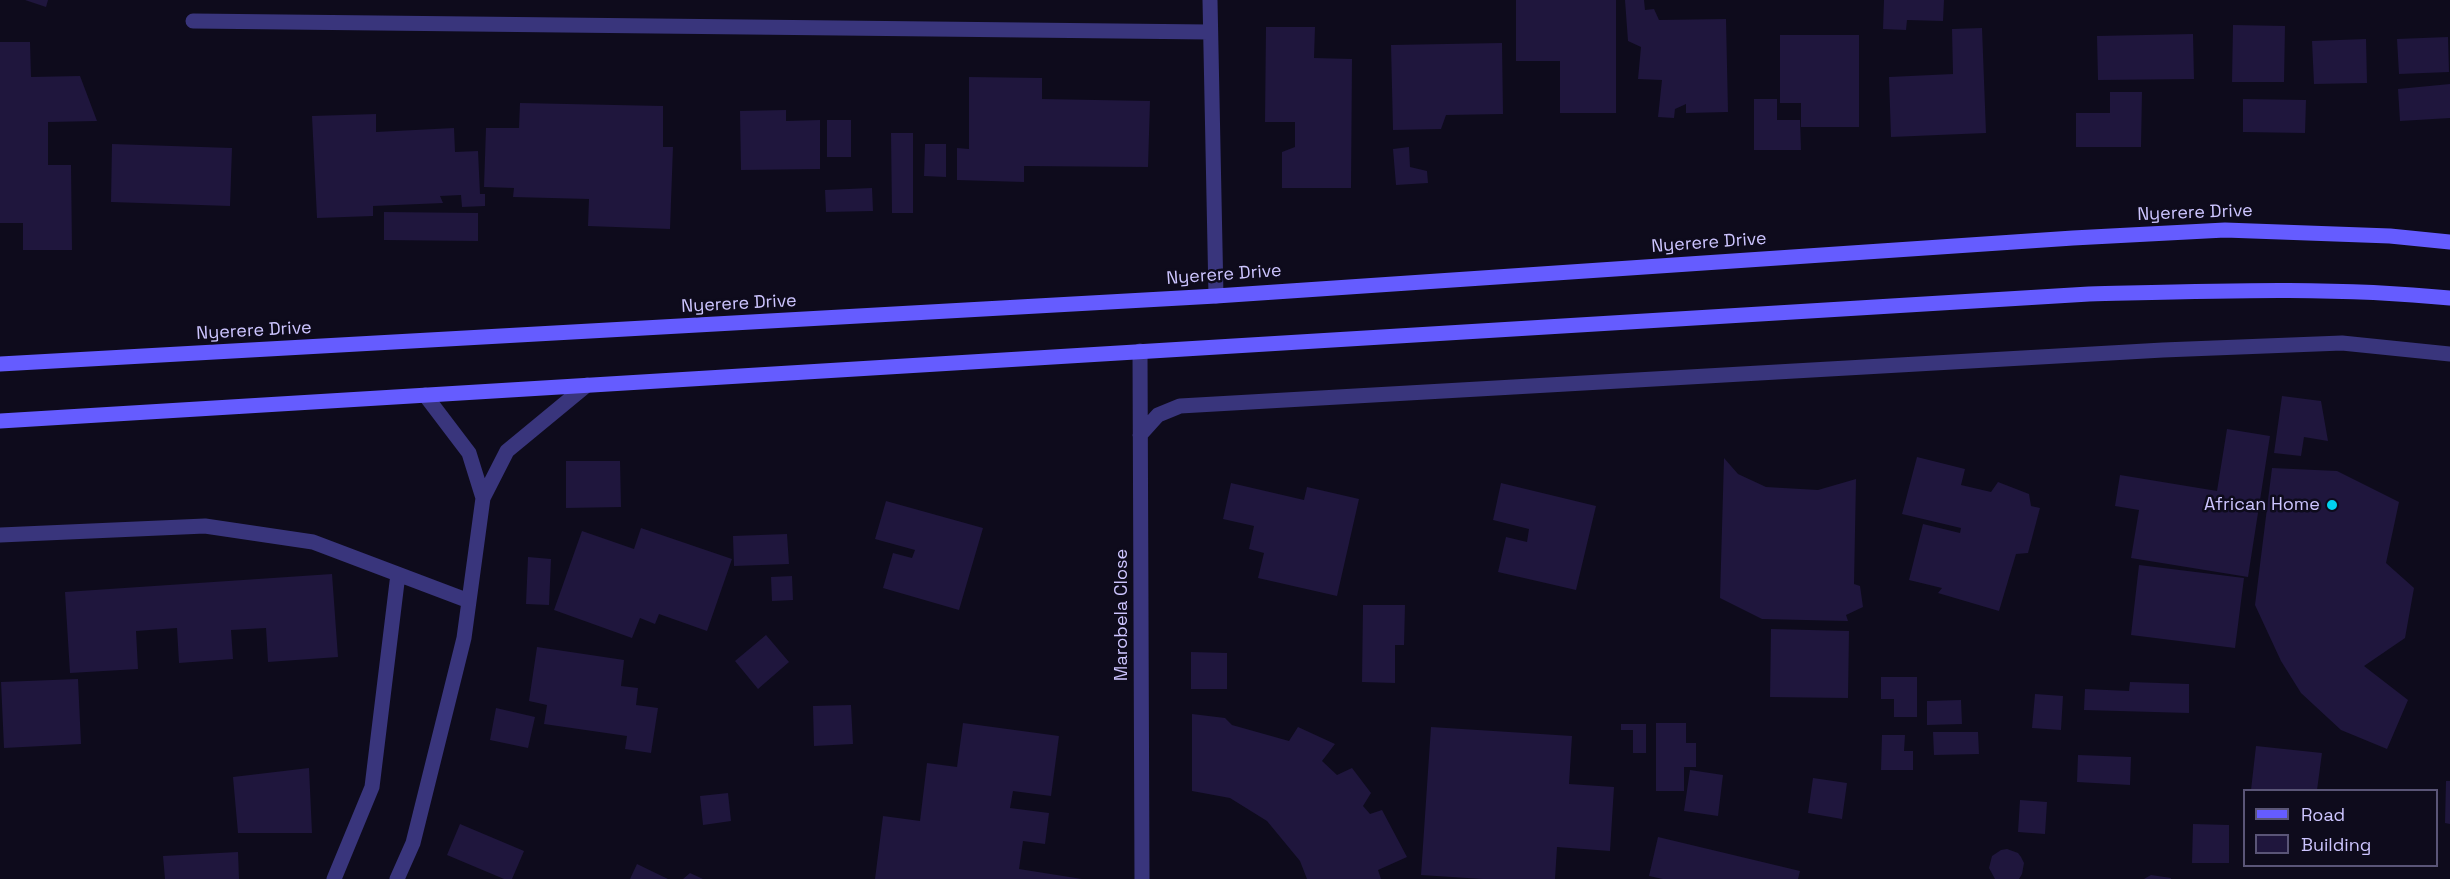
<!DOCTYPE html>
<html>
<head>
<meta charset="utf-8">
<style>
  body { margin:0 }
  #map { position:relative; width:2450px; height:879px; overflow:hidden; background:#0e0b1c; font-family:"Space Grotesk",sans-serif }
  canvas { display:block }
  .legend { position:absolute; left:2243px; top:789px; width:195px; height:78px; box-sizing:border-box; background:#0e0b1c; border:2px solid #5a5577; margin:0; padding:8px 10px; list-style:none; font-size:18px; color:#cdc5ff }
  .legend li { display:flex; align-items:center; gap:12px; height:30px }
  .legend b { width:30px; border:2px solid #5a5577 }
</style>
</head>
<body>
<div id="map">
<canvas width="2450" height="879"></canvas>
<ul class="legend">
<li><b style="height:8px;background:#655cff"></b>Road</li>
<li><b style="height:16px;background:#1f163d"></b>Building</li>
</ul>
</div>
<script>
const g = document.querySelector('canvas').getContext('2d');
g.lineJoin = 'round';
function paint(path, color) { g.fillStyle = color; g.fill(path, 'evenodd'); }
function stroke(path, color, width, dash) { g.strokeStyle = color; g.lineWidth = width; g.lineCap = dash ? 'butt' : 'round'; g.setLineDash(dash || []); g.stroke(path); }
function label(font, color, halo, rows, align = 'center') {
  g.font = font + ' "Space Grotesk",sans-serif'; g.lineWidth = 5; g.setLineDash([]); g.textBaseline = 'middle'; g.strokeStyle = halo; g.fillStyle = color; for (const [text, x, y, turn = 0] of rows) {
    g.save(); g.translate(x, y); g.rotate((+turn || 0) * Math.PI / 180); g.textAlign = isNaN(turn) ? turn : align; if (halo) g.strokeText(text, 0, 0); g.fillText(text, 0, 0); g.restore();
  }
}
const building = new Path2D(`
  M25,0H48L46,7Z
  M1516,0H1616V113H1560V61H1516Z
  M1625,0H1644L1645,10L1654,9L1659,20L1726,19L1728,112L1686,113V104L1675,109L1674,118L1658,117L1662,80L1638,79L1641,47L1628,41Z
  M1884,0H1944L1943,21L1907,20L1906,30L1883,29Z
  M2233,25L2285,26L2284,82H2232Z
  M1266,27H1315L1314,58L1352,59L1351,188H1282V152L1295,147V122H1265Z
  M1982,28L1986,133L1891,137L1889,77L1953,74L1952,29Z
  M2193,34L2194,79L2098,80L2097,36Z
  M1780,35H1859V127H1801V103H1780Z
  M2448,37L2449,72L2399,74L2397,39Z
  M2366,39L2367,83L2314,84L2312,41Z
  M0,42H30L31,77L80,76L97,121L48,122V165H71L72,250H23V223H0Z
  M1502,43L1503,114L1446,115L1441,129L1393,130L1391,45Z
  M969,77L1042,78V99L1150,101L1148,167L1024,166V182L957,180V148L969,149Z
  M2450,84V118L2400,121L2398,89Z
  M2110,92H2142L2141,147H2076V113H2110Z
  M1754,99H1777V120H1800L1801,150H1754Z
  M2243,99L2306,100L2305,133L2243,132Z
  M520,103L663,106V147H673L670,229L588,226L589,199L513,197L514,188L484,187L486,128H519Z
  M786,110V121L820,120V169L741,170L740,111Z
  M376,114V132L454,128L455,152L478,151L480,194H485V206L462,207L461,195L440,196L443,203L373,206V216L317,218L312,116Z
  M827,120H851V157H827Z
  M891,133H913V213H892Z
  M112,144L232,148L230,206L111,202Z
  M925,144H946V177L924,176Z
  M1409,147L1410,167L1427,171L1428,183L1396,185L1393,149Z
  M872,188L873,211L826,212L825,190Z
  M384,212L478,213V241L384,240Z
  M2282,396L2321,401L2328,441L2304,437L2301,456L2274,453Z
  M2227,429L2270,436L2248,577L2131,558L2139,510L2115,506L2120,475L2217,491Z
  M1917,457L1965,469L1961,485L1991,492L1998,482L2029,494L2031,506L2040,508L2028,553L2016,554L1999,611L1938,593L1942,588L1909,580L1923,524L1960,533L1961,528L1902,514Z
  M1724,458L1738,474L1766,487L1818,490L1856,479L1854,584L1860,586L1863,607L1846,615L1848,621L1762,619L1720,598Z
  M566,461H620L621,507L566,508Z
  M2272,468L2337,471L2399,502L2386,563L2414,588L2405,638L2364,666L2408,700L2387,749L2341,730L2301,693L2281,661L2255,605Z
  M1231,483L1304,500L1307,487L1359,499L1337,596L1258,578L1264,553L1249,549L1254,526L1223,519Z
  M1501,483L1596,506L1576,590L1498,572L1506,537L1527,542L1529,529L1493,520Z
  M886,501L983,528L959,610L883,588L893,553L912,558L915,550L875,539Z
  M641,528L732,559L707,631L659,614L655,624L640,618L632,638L554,610L582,531L634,549Z
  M787,534L789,564L734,566L733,536Z
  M528,557L551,559L549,605L526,604Z
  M2139,565L2244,578L2235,648L2131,635Z
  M332,574L338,657L268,662L266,628L231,630L233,659L179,663L177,628L136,631L138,669L70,673L65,592Z
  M792,576L793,600L772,601L771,577Z
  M1363,605H1405L1404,645H1395V683L1362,682Z
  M1771,629L1849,631L1848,698L1770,697Z
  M766,635L789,662L758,689L735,661Z
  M537,647L624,660L621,686L638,688L636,705L658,708L651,753L625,749L627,736L544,724L547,705L529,701Z
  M1191,652L1227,653V689H1191Z
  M1881,677H1917V717H1894V699H1881Z
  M78,679L81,744L4,748L1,682Z
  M2130,682L2189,684V713L2084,710L2085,689L2129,691Z
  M2035,694L2063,696L2061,730L2032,728Z
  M1961,700L1962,724L1927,725V701Z
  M851,705L853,744L814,746L813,706Z
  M496,708L535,717L528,748L490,740Z
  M1192,714L1225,718L1232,725L1289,741L1298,727L1335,744L1322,761L1337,775L1352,768L1371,793L1363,806L1370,814L1382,810L1407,857L1378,870L1381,879H1307L1300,861L1267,821L1230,798L1192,791Z
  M963,723L1059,736L1051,796L1013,791L1010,808L1049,813L1045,844L1023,841L1019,869L1082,879H875L883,816L920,821L927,763L957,767Z
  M1656,723H1686V743H1696V767H1684V791H1656Z
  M1621,724H1646V753H1633V730H1621Z
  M1431,727L1572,736L1569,784L1614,787L1610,851L1557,847L1555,879H1483L1421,875Z
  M1933,732H1978L1979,754L1934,755Z
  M1882,735H1905L1904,751H1913V770H1881Z
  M2256,746L2322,753L2317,790H2251Z
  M2078,755L2131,757L2130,785L2077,782Z
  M309,768L312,833H238L233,777Z
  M1690,770L1723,775L1718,816L1684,811Z
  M1813,778L1847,783L1842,819L1808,813Z
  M2446,781H2450V824L2445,823Z
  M728,793L731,821L703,825L700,796Z
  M2020,800L2047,802L2045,834L2018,832Z
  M460,824L524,851L512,879H504L447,855Z
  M2193,824L2229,825V863H2192Z
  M1658,837L1800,871L1798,879H1663L1649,876Z
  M2007,849L2018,853L2021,857L2024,863L2022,874L2019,879H1995L1989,868L1992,856L2001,850Z
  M238,852L239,879H165L163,856Z
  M637,864L668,879H630Z
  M690,873L703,879H683Z
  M2151,875L2171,878V879H2144Z`);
const street = new Path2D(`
  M1210,0L1216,296
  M193,21L1209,32
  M1140,351L1142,879
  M425,395L469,453L483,498
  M1140,435L1158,415L1180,406L2163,350L2342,343L2450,354
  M0,535L205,526L313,542L469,601
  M334,879L372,787L398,574
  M397,879L413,843L464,638L483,498L507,451L587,385`);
const secondary = new Path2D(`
  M0,364L1216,296L2073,238L2225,230L2390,236L2450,242
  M0,421L2089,294C2210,291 2329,286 2450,298`);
const markers = [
  [2332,505,6,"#00d2f0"]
];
const streetNames = [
  ["Nyerere Drive",2195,213,-2],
  ["Nyerere Drive",1709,243,-4],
  ["Nyerere Drive",1224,275,-4],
  ["Nyerere Drive",739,304,-3],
  ["Nyerere Drive",254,331,-3],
  ["Marobela Close",1122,615,-90]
];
const poiNames = [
  ["African Home",2320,505]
];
paint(building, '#1f163d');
stroke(street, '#39357c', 15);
stroke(secondary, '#655cff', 15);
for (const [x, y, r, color] of markers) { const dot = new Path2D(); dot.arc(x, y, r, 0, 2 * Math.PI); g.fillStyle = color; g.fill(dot); stroke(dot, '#0e0b1c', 2); }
label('18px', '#cdc5ff', '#0e0b1c', streetNames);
label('18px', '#cdc5ff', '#0e0b1c', poiNames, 'right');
</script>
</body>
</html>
